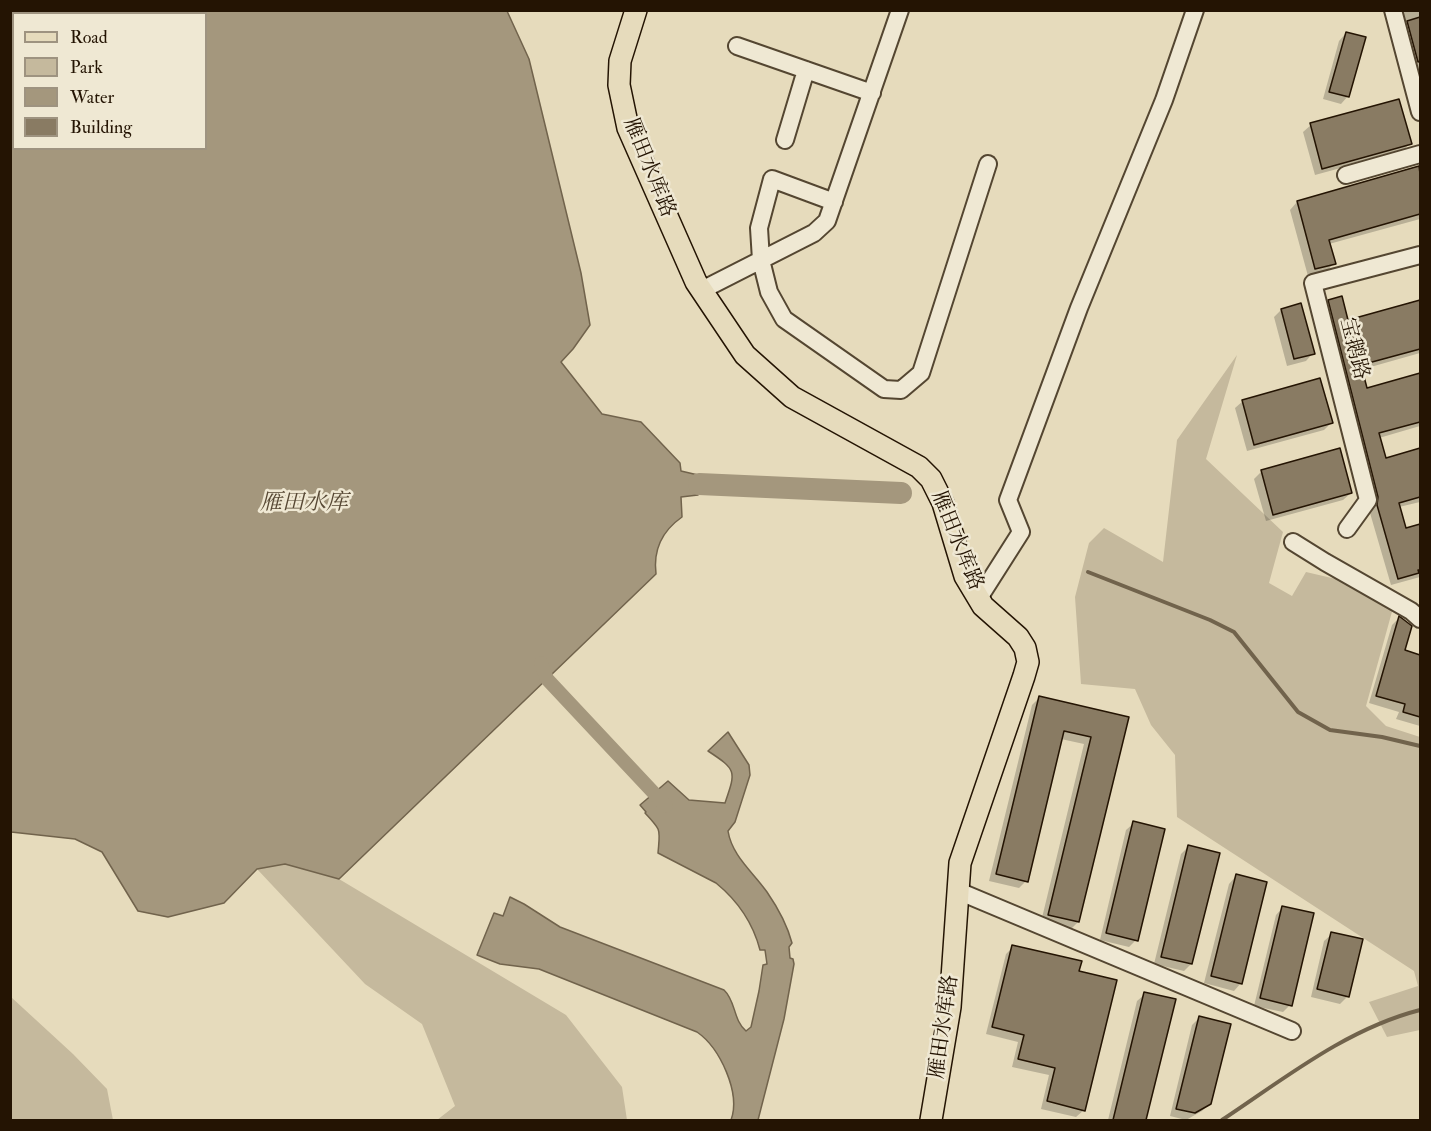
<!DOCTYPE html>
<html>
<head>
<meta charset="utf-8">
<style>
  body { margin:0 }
  #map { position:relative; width:1431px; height:1131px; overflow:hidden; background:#e6dbbc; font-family:"IM FELL Double Pica",serif }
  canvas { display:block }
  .frame { position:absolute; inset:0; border:12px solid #241403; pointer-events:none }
  .legend { position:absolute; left:12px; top:12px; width:195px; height:138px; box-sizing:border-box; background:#efe8d3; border:2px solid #9e9380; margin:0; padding:8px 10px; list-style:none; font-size:18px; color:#241403 }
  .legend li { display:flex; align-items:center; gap:12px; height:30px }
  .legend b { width:30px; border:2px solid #9e9380 }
</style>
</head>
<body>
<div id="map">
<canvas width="1431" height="1131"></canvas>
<div class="frame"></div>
<ul class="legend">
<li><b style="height:8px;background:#e6dbbc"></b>Road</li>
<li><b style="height:16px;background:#c5b99d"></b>Park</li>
<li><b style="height:16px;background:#a4977d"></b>Water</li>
<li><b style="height:16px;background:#897b63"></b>Building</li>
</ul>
</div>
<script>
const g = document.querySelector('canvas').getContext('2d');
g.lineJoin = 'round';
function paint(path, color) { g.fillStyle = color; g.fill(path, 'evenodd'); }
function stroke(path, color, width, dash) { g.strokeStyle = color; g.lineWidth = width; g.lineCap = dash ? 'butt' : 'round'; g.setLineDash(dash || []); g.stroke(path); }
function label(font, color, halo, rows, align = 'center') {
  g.font = font + ' "IM FELL Double Pica","Noto Serif SC",serif'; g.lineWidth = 5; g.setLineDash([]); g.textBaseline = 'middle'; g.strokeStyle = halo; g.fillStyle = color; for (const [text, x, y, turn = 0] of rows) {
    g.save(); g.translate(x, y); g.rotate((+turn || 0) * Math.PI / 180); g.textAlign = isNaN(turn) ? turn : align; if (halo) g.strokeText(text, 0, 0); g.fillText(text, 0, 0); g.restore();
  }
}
const green = new Path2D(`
  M1237,355L1206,459L1283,532L1269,583L1292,596L1306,572L1336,579L1393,608L1366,706L1386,726L1420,737V1030L1387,1037L1369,1002L1418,986L1414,971L1177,817L1175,755L1151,725L1135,689L1081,684L1075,597L1089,543L1104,528L1163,562L1177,440Z
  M285,864L339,879L566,1015L622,1087L627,1120H437L455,1106L422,1024L365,984L257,869Z
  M11,997L73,1054L107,1089L113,1120H11Z`);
const water = new Path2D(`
  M11,10L507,11L529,59L581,273L590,325L573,349L561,362L602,414L641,422L680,463L681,471L698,475V495L681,497L682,517C662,531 653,550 656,574L339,879L285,864L257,869L224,903L168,917L138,911L102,852L75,839L11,832ZM14,14H206V148H14Z
  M728,732L749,765L750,775L735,822L728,831C732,856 753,872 767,892C778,908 787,924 792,943L789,947L790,958L793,959L794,964L784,1019L758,1120H731C741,1093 720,1048 697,1032L539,969L500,964L477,955L494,913L503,916L510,897L524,904L560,927L724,990C736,1001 733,1020 746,1031L751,1027L759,991L763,965L767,964L765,950H760C753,923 738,901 716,883L658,853C660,829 662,831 645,813L646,812L640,805L668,781L689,800L725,803C736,771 737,770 708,751Z`);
const shadow = new Path2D(`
  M1395,10H1420V70L1412,73Z
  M1346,33L1348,96L1341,104L1323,99L1339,41Z
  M1311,125L1410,143L1403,151L1315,175L1303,132Z
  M1417,168L1420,179V219L1329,244L1334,263L1327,271L1308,276L1290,210L1297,202Z
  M1329,301L1347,322L1420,301V353L1360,370L1366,390L1420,375V426L1379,438L1385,460L1420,450V502L1399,507L1405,530L1420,526V577L1391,585L1370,513L1371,506L1321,308Z
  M1281,310L1313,353L1306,361L1287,366L1274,317Z
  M1243,401L1331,423L1324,430L1247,451L1235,408Z
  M1262,471L1351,493L1343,500L1266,521L1254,479Z
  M1399,618L1403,651L1420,656V726L1396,719L1399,712L1369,703L1392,625Z
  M1040,697L1127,718L1078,922L1071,929L1041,922L1084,744L1061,739L1026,881L1019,888L989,881L1032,705Z
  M1134,823L1136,940L1129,947L1100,940L1126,830Z
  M1188,847L1191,964L1184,971L1154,964L1181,854Z
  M1236,876L1241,983L1234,991L1204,983L1229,884Z
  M1283,907L1290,1005L1283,1012L1254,1006L1276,915Z
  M1332,934L1348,996L1340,1004L1311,997L1324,941Z
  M1013,947L1077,972L1084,1110L1076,1117L1041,1109L1049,1075L1012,1067L1018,1042L986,1034L1006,954Z
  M1145,994L1174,1001L1145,1120H1108L1137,1001Z
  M1199,1018L1210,1103L1202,1111L1186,1120L1170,1116L1192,1025Z`);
const stream = new Path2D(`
  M1088,572L1210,620L1234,632L1298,712L1330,730L1382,737L1420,746
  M1222,1120C1284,1079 1346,1029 1420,1010`);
const canal = new Path2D(`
  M541,663L547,679L666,806`);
const river = new Path2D(`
  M699,484L901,493`);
const building = new Path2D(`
  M1420,17V61L1418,62L1407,21Z
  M1346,32L1366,37L1349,97L1329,92Z
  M1399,99L1412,144L1322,169L1310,123Z
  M1419,166L1420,174V214L1329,240L1336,264L1315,269L1297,201Z
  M1342,296L1348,320L1420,300V349L1361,365L1367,388L1420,373V422L1379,433L1386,458L1420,448V497L1399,503L1406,528L1420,524V570H1418L1419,573L1398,579L1377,505L1378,497L1328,300Z
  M1301,303L1315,354L1294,359L1281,309Z
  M1320,378L1333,423L1254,445L1242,400Z
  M1340,448L1352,493L1273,515L1261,470Z
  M1399,616L1412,626L1405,650L1420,655V717L1403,712L1405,704L1376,696Z
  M1039,696L1129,717L1079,922L1048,915L1091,737L1064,731L1028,882L996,874Z
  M1133,821L1165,829L1138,941L1106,933Z
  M1188,845L1220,853L1192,964L1161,957Z
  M1236,874L1267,882L1242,984L1211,976Z
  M1282,906L1314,913L1292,1006L1260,998Z
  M1331,932L1363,939L1349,997L1317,989Z
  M1012,945L1082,961L1079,971L1117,980L1085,1111L1047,1101L1055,1068L1018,1059L1024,1035L992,1027Z
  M1144,992L1176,999L1146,1120H1113Z
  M1199,1016L1231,1024L1211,1104L1195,1113L1176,1109Z`);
const minor = new Path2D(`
  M1393,10L1420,112
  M737,46L872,93
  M785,140L806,70
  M1346,175L1420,154
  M834,202L772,179L759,228L761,260L769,292L784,319L884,389L901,390L921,373L988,164
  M702,290L814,233L827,221L900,10
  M1347,529L1368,500L1313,283L1420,255
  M1293,542L1325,562L1411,611L1420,619
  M979,598L1021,532L1008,500L1079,308L1164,100L1195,10
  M958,891L1292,1031`);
const major = new Path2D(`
  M636,10L620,61L619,85L628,128L696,282L745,355L792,397L919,467L931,479L943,503L965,576L983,606L1018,637L1025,648L1028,662L1024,676L960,863L950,1007L931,1120`);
const streetNames = [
  ["雁田水库路",648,168,68],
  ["宝鹅路",1353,349,76],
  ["雁田水库路",956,541,68],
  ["雁田水库路",945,1027,-82]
];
const waterNames = [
  ["雁田水库",304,504]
];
paint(green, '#c5b99d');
paint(water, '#a4977d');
stroke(water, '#71634c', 1.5);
paint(shadow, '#0003');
stroke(stream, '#71634c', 4);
stroke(canal, '#a4977d', 14);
stroke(river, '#a4977d', 22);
paint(building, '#897b63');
stroke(building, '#241403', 1.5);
stroke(minor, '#544631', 20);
stroke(major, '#241403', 24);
stroke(minor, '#efe8d3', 16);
stroke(major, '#e6dbbc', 21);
label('21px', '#241403', '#efe8d3', streetNames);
label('italic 22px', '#574834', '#efe8d3', waterNames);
</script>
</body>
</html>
